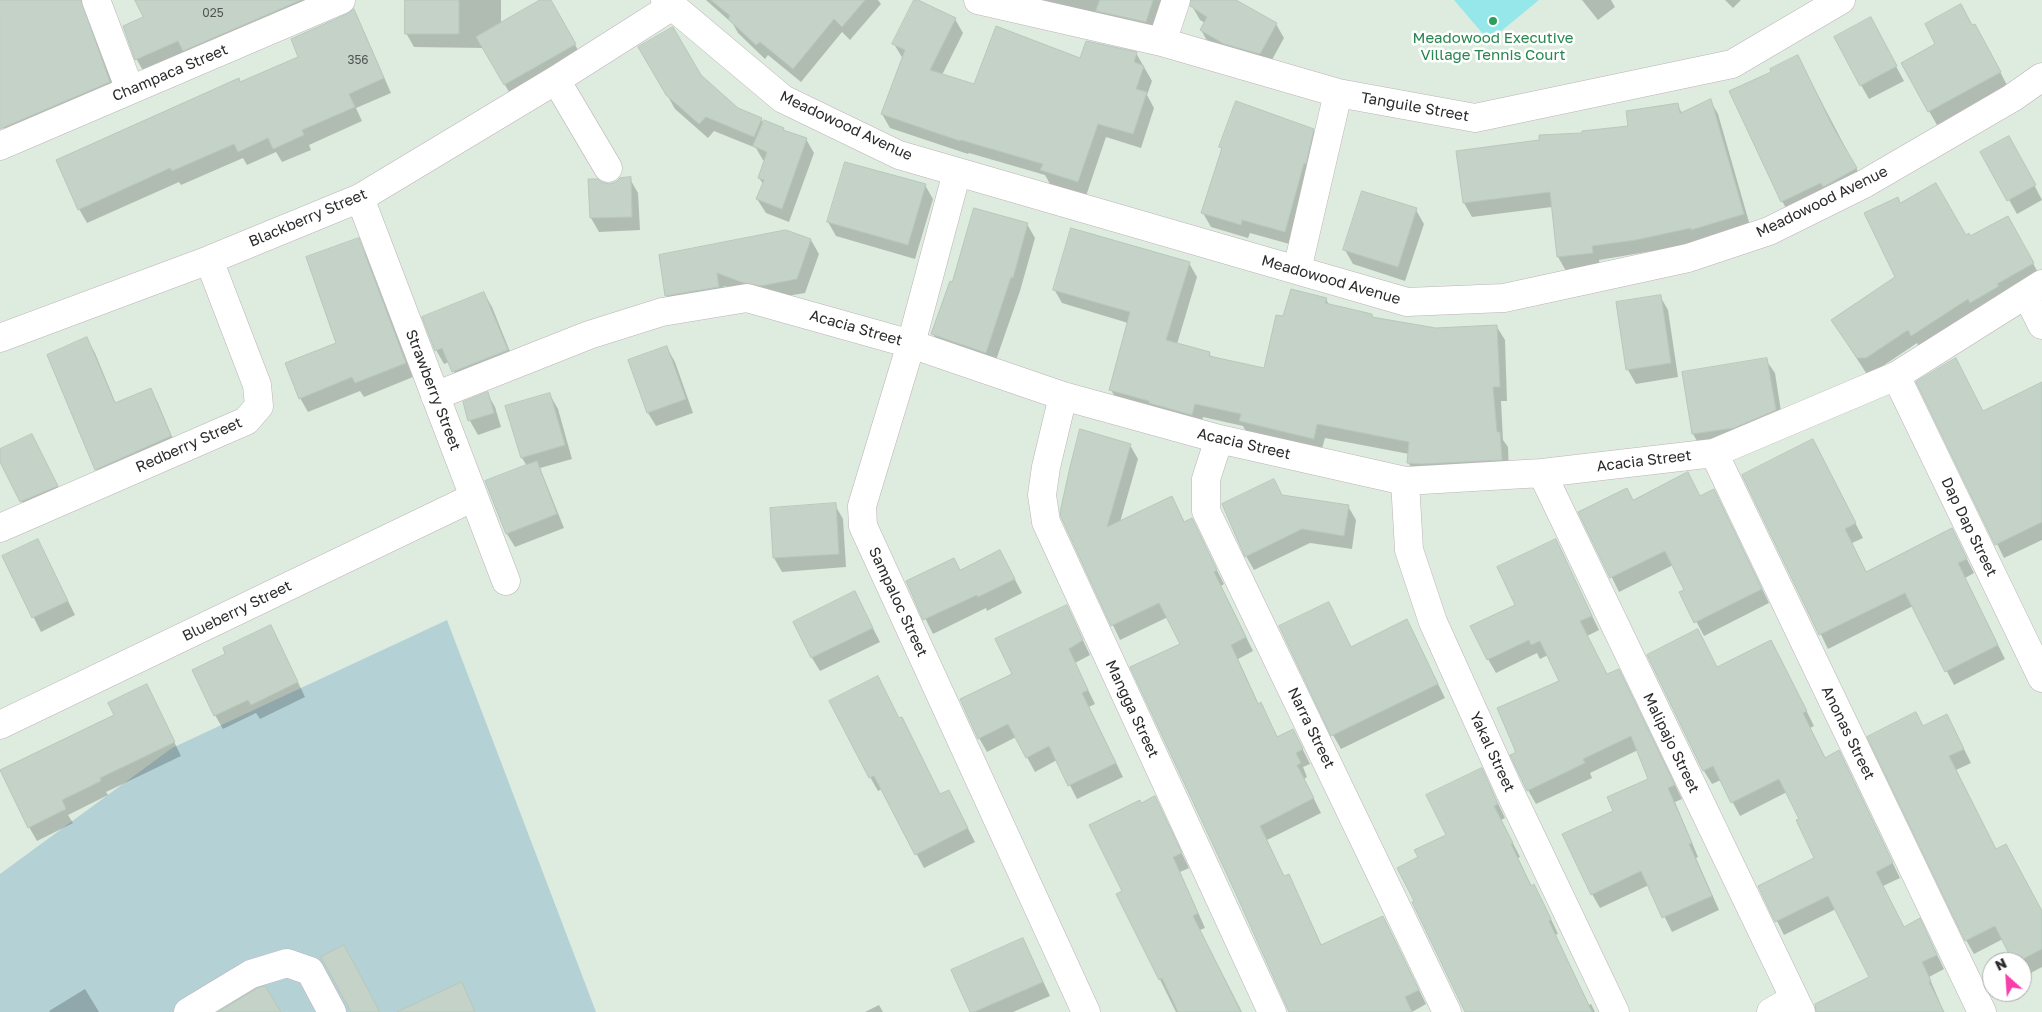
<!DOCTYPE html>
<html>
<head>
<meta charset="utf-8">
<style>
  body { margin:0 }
  #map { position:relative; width:2042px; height:1012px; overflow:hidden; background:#ddecdf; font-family:"Golos Text",sans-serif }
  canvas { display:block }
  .north { position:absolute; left:1982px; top:952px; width:50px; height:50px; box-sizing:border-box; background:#fff; border:1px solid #aaa; border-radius:50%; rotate:334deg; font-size:14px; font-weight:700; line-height:20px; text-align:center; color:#2b2b2b }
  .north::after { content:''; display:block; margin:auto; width:18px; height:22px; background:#f73fac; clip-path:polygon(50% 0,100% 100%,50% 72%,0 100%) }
</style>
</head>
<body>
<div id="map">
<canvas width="2042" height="1012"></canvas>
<div class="north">N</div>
</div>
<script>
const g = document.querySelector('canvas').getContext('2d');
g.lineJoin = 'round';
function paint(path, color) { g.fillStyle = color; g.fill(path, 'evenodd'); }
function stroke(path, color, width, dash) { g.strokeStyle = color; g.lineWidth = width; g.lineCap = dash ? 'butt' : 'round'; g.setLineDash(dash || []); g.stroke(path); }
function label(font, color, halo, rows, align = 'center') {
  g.font = font + ' "Golos Text",sans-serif'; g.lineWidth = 5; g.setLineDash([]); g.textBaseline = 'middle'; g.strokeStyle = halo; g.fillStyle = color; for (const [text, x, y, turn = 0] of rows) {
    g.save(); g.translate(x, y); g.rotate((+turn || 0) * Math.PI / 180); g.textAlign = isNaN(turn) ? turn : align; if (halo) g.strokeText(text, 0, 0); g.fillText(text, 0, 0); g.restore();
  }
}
const cemetery = new Path2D(`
  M447,620L596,1012H0V874L172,748Z`);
const pitch = new Path2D(`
  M1454,0H1539L1489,41Z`);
const shadow = new Path2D(`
  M0,0H97L87,6L89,20L117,96L11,142L0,122Z
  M137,0H342L145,74L137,60L124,27L144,18Z
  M406,0H501V24L543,0H550L583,59L513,99L484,48L414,47L406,33Z
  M706,0H878L881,4L850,40L842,32L801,82L768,55L765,59L738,33L733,24Z
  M1020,0H1166L1154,36Z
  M1191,0H1233L1276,24L1284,38L1268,67L1209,44L1201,30L1205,23L1200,20L1192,6Z
  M1582,0H1611L1615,7L1598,20Z
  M1725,0H1741L1733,8Z
  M353,11L361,25L391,93L356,108L362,121L309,145L311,150L282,162L276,152L247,165L243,158L181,185L179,182L87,223L79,209L240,83L300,57Z
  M955,19L963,33L942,75L975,85L1081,59L1136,53L1152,81L1147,95L1154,108L1141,148L1106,137L1086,196L1050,184L1045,175L969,153L968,154L890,128L882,114L903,59L894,44Z
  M1972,27L1983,39L2008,87L1937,125L1902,64Z
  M1878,33L1904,81L1869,99L1861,85Z
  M640,47L700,76L737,109L761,119L764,124L783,129L785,131L806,139L814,153L789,222L766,213L757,199L764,185L759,178L765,161L763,160L756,148L714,131L708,138L675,109Z
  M1798,57L1864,183L1790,215L1782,201L1773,72Z
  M1710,100L1718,114L1751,229L1700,243L1599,260L1600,267L1566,271L1558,257L1552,207L1472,217L1464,203L1584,134L1629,127L1677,104L1682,113Z
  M1313,130L1321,144L1293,245L1250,233L1248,238L1211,227L1203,213L1223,151L1220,147Z
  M1982,152H2017L2042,200L2017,214Z
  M630,179L638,193L640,230L599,232L591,218L590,180L609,185Z
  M925,185L933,199L915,259L836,236L828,222Z
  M1900,204L1965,237L2016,232L2041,278L1920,349L1917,343L1868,376L1832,320L1897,277Z
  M1416,210L1424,224L1405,281L1353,264L1345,250Z
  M1027,224L1035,238L1020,291L994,366L941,348L933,334L953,284Z
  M786,232L811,240L819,254L805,293L769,299L753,296L724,286L726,301L674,309L666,295L659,256Z
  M358,240L366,254L413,377L364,397L360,391L308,412L300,398L338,343Z
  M1189,263L1197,277L1177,344L1209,353L1212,358L1265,369L1284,318L1326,299L1329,305L1372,315L1374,319L1436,330L1497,327L1505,340L1507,401H1501L1503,440L1508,447L1509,473L1416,476L1408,462L1409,454L1325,438L1321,452L1248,435L1243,426L1203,417L1200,428L1119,404L1111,390L1128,323L1062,303L1054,289Z
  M484,293L492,307L515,364L462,386L449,362L444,364L436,350Z
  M1660,296L1668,310L1678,377L1636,384L1628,370Z
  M87,339L95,353L116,404L150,389L158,403L178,451L104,483L96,469Z
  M667,348L675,362L693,413L656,426L648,413L629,361Z
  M1766,360L1775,373L1783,424L1701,448L1693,434L1683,373Z
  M1918,382L1984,413L2042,384V540L2004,558Z
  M487,393L495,407L501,427L478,435L470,421L464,403Z
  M550,395L558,409L572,459L540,468L564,528L515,547L507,534L527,466L522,458Z
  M32,435L65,500L29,516L0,459V451Z
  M1813,440L1863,538L1852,543L1867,573L1952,530L1974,573L1965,578L2005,659L1954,685L1913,606L1828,649L1743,475Z
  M1130,445L1138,459L1120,522L1172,497L1185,523L1191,520L1224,584L1221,586L1253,651L1238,659L1259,705L1260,704L1268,718L1278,738L1293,730L1310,764L1303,767L1307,777L1304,779L1321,813L1267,840L1284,877L1288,876L1296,890L1322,946L1383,917L1426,1004L1412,1012H1290L1182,644L1168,617L1120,640L1062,517Z
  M1283,497L1348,506L1356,520L1352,549L1310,543L1254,570L1246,556Z
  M1700,497L1721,504L1769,603L1704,636L1681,593L1686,590L1673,565L1619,592L1580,513L1633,501Z
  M835,505L843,519L846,567L782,572L774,558Z
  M1556,541L1599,630L1587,636L1607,676L1626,684L1682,799L1675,802L1698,857L1696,858L1719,910L1672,932L1649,885L1600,908L1592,894L1614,811L1649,780L1638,750L1590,773L1592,778L1536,804L1528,790L1516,754L1561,681L1548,655L1540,659L1537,653L1496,673L1488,659L1517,605Z
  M45,554L75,615L41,632L3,557Z
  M1008,566L1022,593L987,611L986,608L933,634L907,582L960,572Z
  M855,593L880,642L820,671L812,658Z
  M1328,603L1351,648L1414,635L1445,698L1341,749L1333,735Z
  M1067,607L1090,655L1075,663L1095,704L1089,707L1123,777L1077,799L1057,760L1035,772L1016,737L987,752L979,738L1014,674Z
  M278,640L305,697L260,719L256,713L223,729L215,715Z
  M1779,656L1814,726L1810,728L1826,759L1839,752L1900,878L1883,886L1904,928L1927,934L1944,969L1929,977L1944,1012H1818L1871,978L1836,909L1784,935L1760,887L1816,858L1800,819L1787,792L1740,816L1721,780L1712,784L1704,771L1717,669Z
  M147,686L181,756L106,792L108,795L68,815L73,823L37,841L29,827L116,716Z
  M1916,714L1924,727L1954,729L1971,763L1956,770L1996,850L2042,913V967L2023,977L2022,962H2015L2003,939L1974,954L1966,940Z
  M902,718L940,795L956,805L975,842L924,868L882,789L878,791L870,777L899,719Z
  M1482,770L1505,818L1501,820L1520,857L1518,858L1532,887L1534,886L1542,900L1558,934L1555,935L1589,1005L1591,1004L1595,1012H1467L1416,902L1420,858L1448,836Z
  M1155,798L1189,868L1180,872L1205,928L1200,930L1242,1012H1176L1118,894L1123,892L1141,804Z
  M1023,939L1050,996L1013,1012H971Z
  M85,989L99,1012H50L49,1011Z
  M879,1005L883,1012H865Z`);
const building = new Path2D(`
  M0,0H81L110,82L0,129Z
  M135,0H301L183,51L178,41L135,60L123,26L143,17Z
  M405,0H459V34H405Z
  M540,0H551L576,44L504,85L476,37Z
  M711,0H865L842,27L834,19L793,69L760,42L756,45L728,19L730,16Z
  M914,0H918L956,18L930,70L974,84L996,26L1080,58L1086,41L1137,52L1134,62L1144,66L1136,89L1147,92L1133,134L1098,124L1078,182L1040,170L1043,164L961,140L960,141L881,114L905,50L892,44Z
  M1100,0H1153L1146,22L1096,11Z
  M1191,0H1236L1277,23L1260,54L1224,44L1200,30L1207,17L1190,6Z
  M1961,4L1972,25L1975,24L2001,72L1928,112L1901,63L1935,44L1925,24Z
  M354,9L384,78L349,94L355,107L302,130L304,135L273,149L268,138L238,152L234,144L172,171L170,168L78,210L56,160L239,78L240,82L298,57L291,39L347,14Z
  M1871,17L1897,66L1860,86L1834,37Z
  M673,27L701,75L738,108L762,118L754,137L706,117L699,124L666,95L638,47Z
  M1798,55L1833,127L1857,168L1823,187L1821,183L1781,202L1729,91L1771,72L1770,69Z
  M1711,99L1744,214L1691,230V228L1636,240L1592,246L1593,253L1557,257L1550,192L1463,203L1456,151L1539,140V135L1582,133V131L1628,126L1626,111L1678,103L1680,113Z
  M1236,101L1314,129L1306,164L1304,163L1285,232L1242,220L1241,225L1201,213L1222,148L1219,147Z
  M764,120L784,128L783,130L807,138L782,209L756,199L764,180L758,178L767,152L753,146Z
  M2009,136L2036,185L2007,201L1980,152Z
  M845,162L926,184L908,245L827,222Z
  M631,177L632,217L590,218L588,179H597L601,182L609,184L616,182L620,178Z
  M1936,183L1966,235L1969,233L1970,236L2008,216L2034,263L1997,284L1999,286L1970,303L1968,299L1911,336L1908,330L1866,358H1857L1831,320L1895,277L1864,213L1898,197L1900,203Z
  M1362,191L1417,208L1398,267L1343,250Z
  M974,208L1028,223L1013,278L1011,277L986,353L931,334L950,281L952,282Z
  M1071,228L1190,262L1166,340L1210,352L1209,356L1264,368L1276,315L1283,316L1291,289L1327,298L1325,303L1372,314V317L1436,328L1497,325L1500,387H1493L1497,432H1500L1502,460L1422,464L1407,463L1409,442L1317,424L1314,439L1239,421L1241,414L1195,404L1192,415L1149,403V401L1109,390L1130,312L1053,290Z
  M786,230L811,239L797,279L760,286L744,283L717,273L719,287L665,296L659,255Z
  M359,238L406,363L355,383L352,377L299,399L285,363L336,343L306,257Z
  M484,292L508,350L452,372L442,348L435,351L422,317Z
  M1661,295L1671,363L1626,370L1616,302Z
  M87,337L115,403L151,388L171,436L95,470L47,355Z
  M667,346L686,399L647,413L628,360Z
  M1767,358L1776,410L1734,428L1692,434L1682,372Z
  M1956,358L1983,411L2042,382V522L1995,545L1916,382Z
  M488,392L494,413L468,421L463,402Z
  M550,393L565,445L521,458L505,406Z
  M1080,429L1131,444L1107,527L1172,496L1184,522L1192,518L1217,570L1214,572L1246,637L1231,645L1258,704L1261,702L1277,737L1293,729L1303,749L1296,753L1301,763L1297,765L1314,798L1260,826L1284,876L1289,874L1321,945L1383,916L1419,990L1405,997L1412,1012H1289L1236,894L1130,667L1180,644L1159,603L1111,626L1061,517L1060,512L1070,467Z
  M32,434L58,486L20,502L0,462V449Z
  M1813,439L1856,523L1845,529L1866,572L1952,528L1967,559L1958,563L1998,645L1945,672L1905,593L1819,635L1742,475Z
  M537,461L557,514L506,534L485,481Z
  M1688,472L1700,496L1714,489L1762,589L1694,623L1679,592L1684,590L1665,551L1610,578L1578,512L1627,488L1633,500Z
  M1274,479L1282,495L1349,505L1344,536L1302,529L1245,557L1222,504Z
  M836,503L839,554L773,558L770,508Z
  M38,539L68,601L32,618L2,556Z
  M1556,539L1592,616L1580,621L1607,674L1619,669L1675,785L1668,788L1692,843L1689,844L1712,896L1662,918L1641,871L1591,895L1562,834L1613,811L1607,797L1648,779L1631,736L1583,759L1585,763L1527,791L1510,755L1515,753V750L1497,708L1559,681L1540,641L1531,645L1529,640L1487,660L1470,626L1515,605L1497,567Z
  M1000,550L1015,579L978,597L977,595L923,620L906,581L954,558L960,570Z
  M855,591L873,628L811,658L793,622Z
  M1329,602L1351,647L1407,619L1438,684L1331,736L1279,626Z
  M1067,605L1083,640L1069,649L1088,690L1082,693L1116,763L1068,786L1049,746L1026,758L1008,724L978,739L960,699L1012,674L995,639Z
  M271,625L298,682L251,705L248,700L214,716L192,670L225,654L223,648Z
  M1698,629L1717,667L1771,640L1807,711L1803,713L1825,758L1839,750L1893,863L1876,872L1904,927L1920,918L1937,955L1922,962L1931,981L1929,982L1944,1012H1816L1815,1004L1869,977L1828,896L1775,922L1758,886L1814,858L1796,820L1799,819L1779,779L1731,803L1713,766L1703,771L1647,655Z
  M878,676L899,718L902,717L940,794L949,790L968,828L915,855L874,776L869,778L829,701Z
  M147,684L175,742L100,778L101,781L62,800L66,809L28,828L0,770L114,715L108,703Z
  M1916,712L1923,726L1947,714L1964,749L1949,756L1996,849L2006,844L2042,911V949L2017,962H2013L1995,926L1965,941L1867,737Z
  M1482,768L1498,804L1494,806L1513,843L1511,844L1531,886L1534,884L1551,919L1549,921L1592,1012H1465L1412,902L1414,901L1397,868L1418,857L1414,850L1446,835L1426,795Z
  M1155,796L1182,853L1173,857L1198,913L1193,916L1241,1012H1178L1162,978L1159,980L1116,894L1122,891L1089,825L1140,800L1141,803Z
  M1023,938L1043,982L974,1012H970L951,970Z
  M344,945L380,1012H351L321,957Z
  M462,982L475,1012H397Z
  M265,986L281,1012H218L257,988Z`);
const minor = new Path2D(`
  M96,0L130,90
  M665,0L783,99L899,155L1407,302L1504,298L1688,258L1769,231L1864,184L2012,98L2042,77
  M978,0L1162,42L1338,93L1475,118L1732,64L1841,0
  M1162,42L1176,0
  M556,80L608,168
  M0,146L341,0
  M957,172L911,344L862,506L863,526L1086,1012
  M360,198L506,581
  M1297,270L1338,93
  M2027,295L2042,325
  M0,338L209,260L360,198L556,80L671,7
  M1896,376L2042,678
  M435,396L589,335L662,312L747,298L911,344L1063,396L1219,439L1405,481L1542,473L1714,453L1896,376L2042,284
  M1063,396L1046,467L1042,495L1046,522L1272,1012
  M1219,439L1206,479V511L1447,1012
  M1714,453L1982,1012
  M1542,473L1801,1012
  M1405,481L1409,550L1433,622L1509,790L1615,1012
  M0,528L246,421L259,406L257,385L209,260
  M0,725L474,497
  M188,1012L251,974L287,963L310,971L332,1012
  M1771,1012L1794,999`);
const markers = [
  [1493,21,5,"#2e9e5b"]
];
const numberNames = [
  ["025",213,13],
  ["356",358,60]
];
const leisureNames = [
  ["Meadowood Executive",1493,38],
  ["Village Tennis Court",1493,55]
];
const streetNames = [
  ["Champaca Street",170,73,-23],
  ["Tanguile Street",1415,107,10],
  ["Meadowood Avenue",846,126,25],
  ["Meadowood Avenue",1822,202,-26],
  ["Blackberry Street",308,218,-23],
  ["Meadowood Avenue",1331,280,16],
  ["Acacia Street",856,328,16],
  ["Strawberry Street",433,390,69],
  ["Acacia Street",1244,444,13],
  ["Redberry Street",189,445,-24],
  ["Acacia Street",1644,461,-7],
  ["Dap Dap Street",1969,527,64],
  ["Sampaloc Street",898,602,65],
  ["Blueberry Street",237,611,-26],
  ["Mangga Street",1132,709,65],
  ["Narra Street",1311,728,64],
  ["Anonas Street",1848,733,64],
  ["Malipajo Street",1671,743,64],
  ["Yakal Street",1492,752,65]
];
paint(cemetery, '#b4d2d6');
paint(pitch, '#96e7e9');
paint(shadow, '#0003');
paint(building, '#c5d2c7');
stroke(building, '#b6c8bb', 1);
stroke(minor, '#beb1b9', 29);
stroke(minor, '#fff', 28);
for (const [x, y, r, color] of markers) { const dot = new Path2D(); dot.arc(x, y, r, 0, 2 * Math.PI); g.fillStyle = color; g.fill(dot); stroke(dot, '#fff', 2); }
label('12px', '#525552', null, numberNames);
label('15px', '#27864d', '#fff', leisureNames);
label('15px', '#2b2b2b', '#fff', streetNames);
</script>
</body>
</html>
